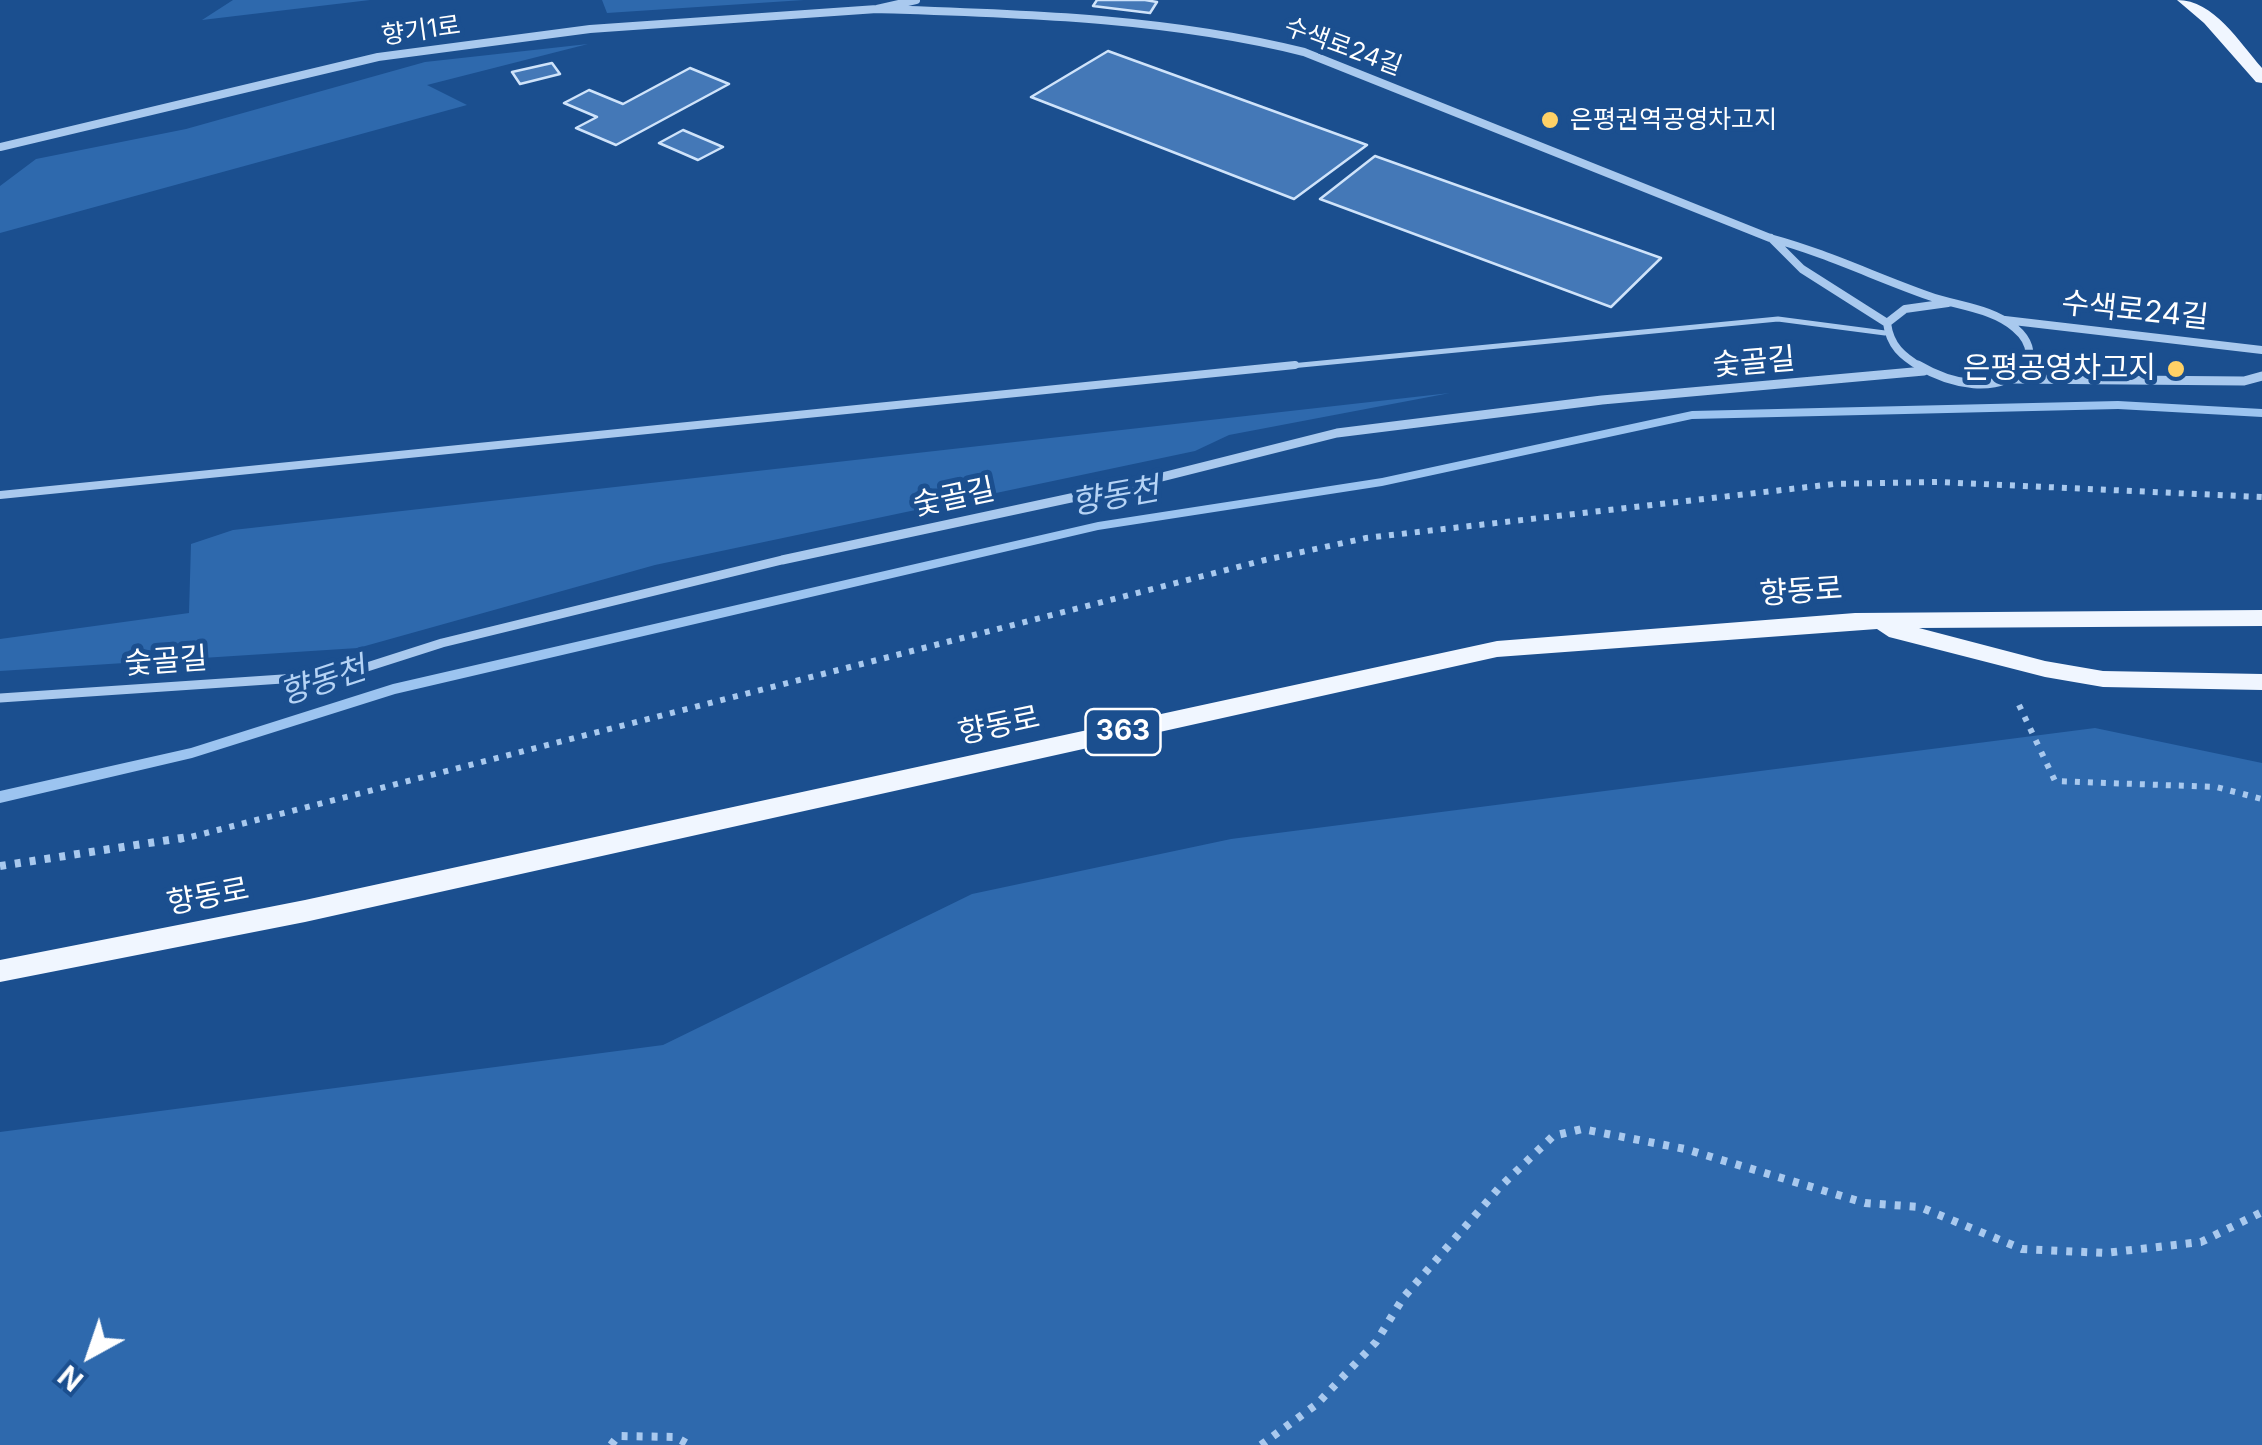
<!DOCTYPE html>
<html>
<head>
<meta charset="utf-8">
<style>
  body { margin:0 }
  #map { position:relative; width:2262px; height:1445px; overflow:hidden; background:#1b4f8f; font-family:Inter,sans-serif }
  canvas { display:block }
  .north { position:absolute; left:40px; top:1305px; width:100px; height:100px; -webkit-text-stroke:8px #1b4f8f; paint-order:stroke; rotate:220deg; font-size:28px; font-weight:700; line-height:40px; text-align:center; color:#fff }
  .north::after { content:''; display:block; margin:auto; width:35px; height:45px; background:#fff; clip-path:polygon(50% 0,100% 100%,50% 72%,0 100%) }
</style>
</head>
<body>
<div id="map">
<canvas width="2262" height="1445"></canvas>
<div class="north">N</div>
</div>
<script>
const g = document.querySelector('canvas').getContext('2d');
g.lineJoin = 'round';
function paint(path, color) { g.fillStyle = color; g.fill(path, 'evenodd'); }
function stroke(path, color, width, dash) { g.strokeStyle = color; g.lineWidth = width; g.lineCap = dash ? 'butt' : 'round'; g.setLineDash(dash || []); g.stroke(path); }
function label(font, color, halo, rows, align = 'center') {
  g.font = font + ' Inter,"Noto Sans KR",sans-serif'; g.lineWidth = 10; g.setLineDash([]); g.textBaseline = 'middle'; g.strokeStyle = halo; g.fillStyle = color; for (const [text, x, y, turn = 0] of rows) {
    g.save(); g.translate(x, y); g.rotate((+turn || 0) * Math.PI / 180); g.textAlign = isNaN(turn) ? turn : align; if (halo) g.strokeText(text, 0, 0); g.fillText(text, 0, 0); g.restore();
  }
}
const green = new Path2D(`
  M233,0H370L202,20Z
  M602,0H804L607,13Z
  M588,44L427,85L467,105L0,233V186L36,159L186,129L425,62Z
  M1450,393L1229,435L1195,451L655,565L358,648L0,671V639L189,613L191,544L233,530Z
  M2095,728L2262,763V1445H0V1132L663,1045L972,894L1231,839Z`);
const stream = new Path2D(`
  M2118,401L2262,409V417L2118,409L1692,419L1382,486L1098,530L395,694L192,758L0,803V791L191,748L393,684L1098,522L1382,478L1692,411Z`);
const building = new Path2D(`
  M1097,0H1145L1157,2L1150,13L1093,6Z
  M1108,51L1367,145L1294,199L1031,97Z
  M552,63L560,74L520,84L512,72Z
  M690,68L729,84L616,145L576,128L597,117L564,103L589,90L623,104Z
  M683,130L723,147L698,160L659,143Z
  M1375,156L1661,258L1611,307L1320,199Z`);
const pathFar1 = new Path2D(`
  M2019,705L2055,781L2216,787L2262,799
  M179,840L1265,560L1366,538L1834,484L1938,482L2262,497`);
const path = new Path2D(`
  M0,866L188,837
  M611,1445L618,1436L675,1437L690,1445
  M1261,1445L1317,1404L1376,1342L1403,1298L1499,1188L1553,1136L1582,1129L1685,1149L1865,1203L1920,1207L2022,1249L2105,1253L2201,1242L2262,1212`);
const laneFar1 = new Path2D(`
  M1270,368L1778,319L1885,333`);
const lane = new Path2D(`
  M0,495L1295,365`);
const streetFar1 = new Path2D(`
  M877,9C1021,14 1163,17 1304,52L1770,238C1826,253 1875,277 1929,296C1957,306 1992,308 2015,328C2028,339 2034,353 2025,368
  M0,147L378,57L590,29L877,9L916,0
  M1771,238L1802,269L1887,323
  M2005,320L2262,350
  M1922,368C1902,356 1890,346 1887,323L1905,309L1948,303`);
const street = new Path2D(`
  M1918,365C1950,384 1998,396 2027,365
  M2011,379L2244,381L2262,376
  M0,698L342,675L442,643L782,560L1122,487L1337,433L1602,400L1924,371`);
const primary = new Path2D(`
  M2177,0C2214,0 2239,42 2262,68V83L2256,82L2204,23Z
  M2262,610V626L1919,628L2045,661L2103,671L2262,674V690L2103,687L2045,677L1889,637L1877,629L1497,657L305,922L0,982V960L305,900L1497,641L1855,613Z`);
const markers = [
  [1550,120,10,"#ffd166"],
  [2176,369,10,"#ffd166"]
];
const farStreetnames = [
  ["향기1로",421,31,-8],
  ["수색로24길",1343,47,20]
];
const farPoinames = [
  ["은평권역공영차고지",1570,120]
];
const shields = [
  [1123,732,75]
];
const shieldNames = [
  ["363",1123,732]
];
const streetNames = [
  ["수색로24길",2135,311,6],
  ["숯골길",1754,363,-5],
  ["숯골길",954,498,-12],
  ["향동로",1801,592,-4],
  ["숯골길",166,662,-4],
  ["향동로",999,726,-12],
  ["향동로",208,897,-11]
];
const poiNames = [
  ["은평공영차고지",2156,369]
];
const waterNames = [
  ["향동천",1115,497,-10],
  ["향동천",323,682,-18]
];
paint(green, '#2e69ad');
paint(stream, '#9cc4f0');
paint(building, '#4478b7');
stroke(building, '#cfe3fa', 2.5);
stroke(pathFar1, '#a9c9ee', 6, [5, 8]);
stroke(path, '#a9c9ee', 8, [6, 9]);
stroke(laneFar1, '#a9c9ee', 5);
stroke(lane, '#a9c9ee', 8);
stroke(streetFar1, '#a9c9ee', 8);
stroke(street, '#a9c9ee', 9);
paint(primary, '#f0f6ff');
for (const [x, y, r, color] of markers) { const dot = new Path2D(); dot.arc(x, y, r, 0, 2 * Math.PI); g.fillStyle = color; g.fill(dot); stroke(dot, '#1b4f8f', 4); }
label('25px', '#fff', '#1b4f8f', farStreetnames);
label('25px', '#fff', '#1b4f8f', farPoinames, 'left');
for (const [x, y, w] of shields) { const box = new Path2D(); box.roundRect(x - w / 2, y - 23, w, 46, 8); g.fillStyle = '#1b4f8f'; g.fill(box); stroke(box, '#fff', 2.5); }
label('bold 28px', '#fff', null, shieldNames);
label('30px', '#fff', '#1b4f8f', streetNames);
label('30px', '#fff', '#1b4f8f', poiNames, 'right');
label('italic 32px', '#b5d3f5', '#1b4f8f', waterNames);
</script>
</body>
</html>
